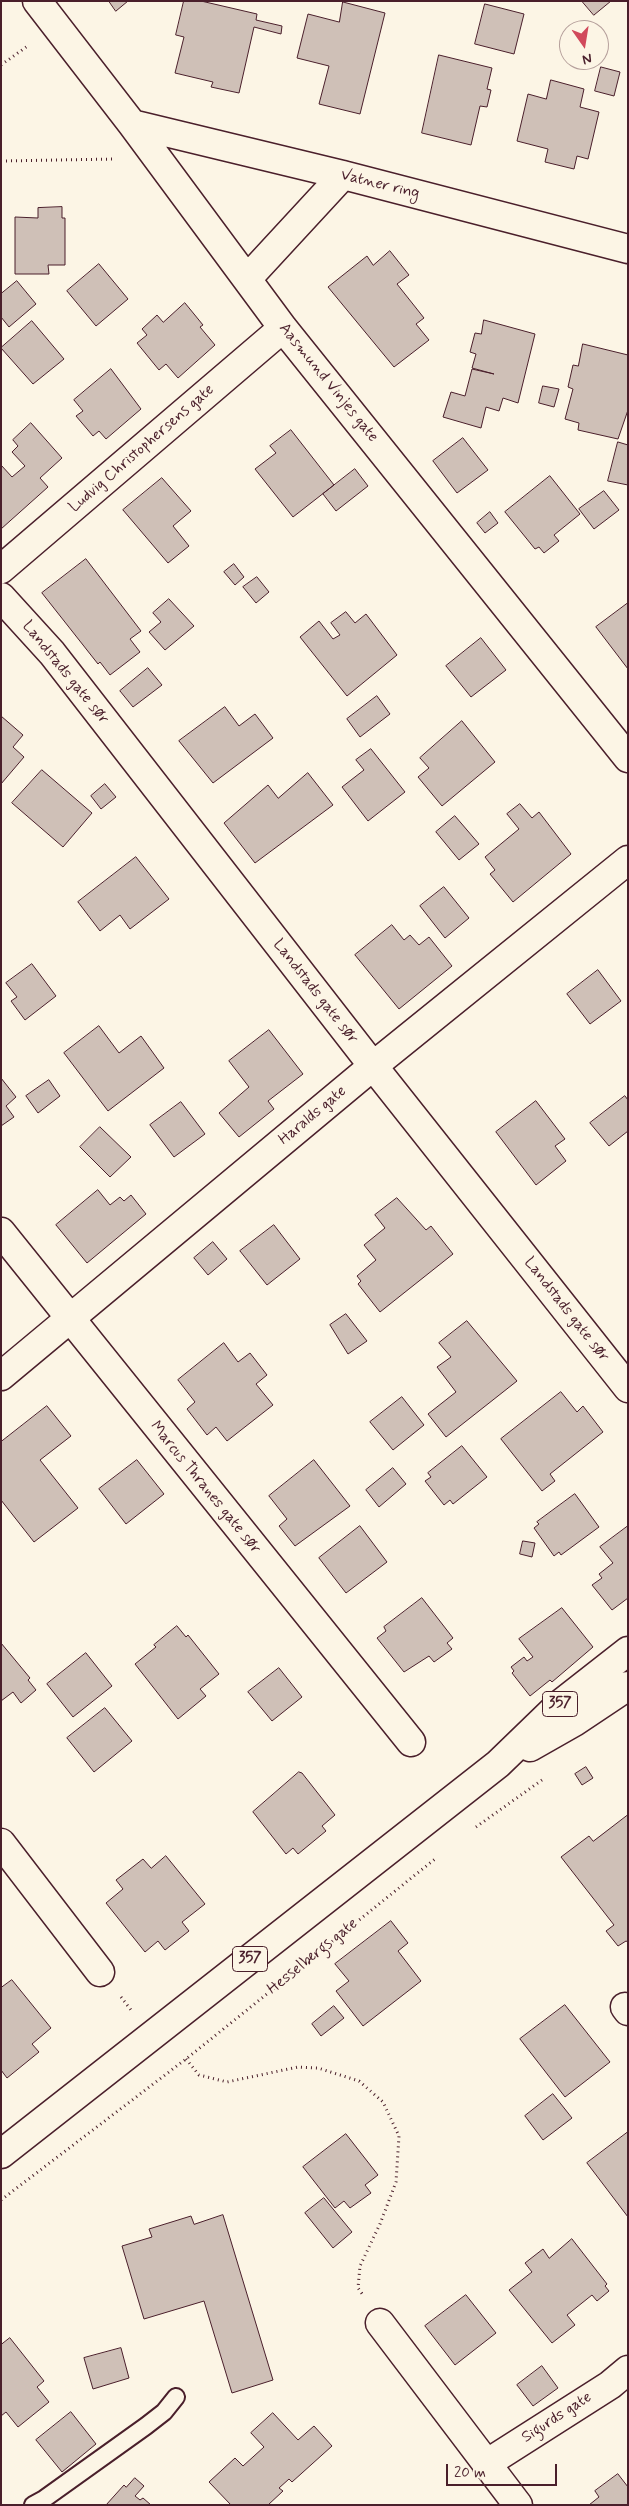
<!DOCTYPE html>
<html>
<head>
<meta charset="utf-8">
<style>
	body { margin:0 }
	#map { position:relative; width:629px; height:2506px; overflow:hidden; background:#fcf5e5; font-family:Mynerve,sans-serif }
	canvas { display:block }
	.frame { position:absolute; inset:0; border:2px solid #4a1f2b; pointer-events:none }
	.north { position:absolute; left:559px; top:20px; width:50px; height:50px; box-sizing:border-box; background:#fcf5e5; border:1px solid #b59f9b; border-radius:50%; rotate:167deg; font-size:14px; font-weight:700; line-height:20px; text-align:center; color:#4a1f2b }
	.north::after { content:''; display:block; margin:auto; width:18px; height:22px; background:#d1495b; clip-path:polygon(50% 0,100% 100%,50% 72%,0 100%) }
	.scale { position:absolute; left:446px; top:2464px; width:111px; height:22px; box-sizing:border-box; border:2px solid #4a1f2b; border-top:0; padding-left:6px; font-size:15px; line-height:18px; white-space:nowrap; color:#4a1f2b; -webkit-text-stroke:4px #fcf5e5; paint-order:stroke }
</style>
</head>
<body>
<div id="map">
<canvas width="629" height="2506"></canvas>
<div class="frame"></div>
<div class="north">N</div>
<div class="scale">20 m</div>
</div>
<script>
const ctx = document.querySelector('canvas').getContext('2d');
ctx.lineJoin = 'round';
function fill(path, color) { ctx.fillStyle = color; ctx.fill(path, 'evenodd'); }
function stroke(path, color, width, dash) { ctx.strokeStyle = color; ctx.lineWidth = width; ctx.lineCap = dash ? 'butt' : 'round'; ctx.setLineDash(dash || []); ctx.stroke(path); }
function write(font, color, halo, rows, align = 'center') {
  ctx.font = font + ' Mynerve,sans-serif'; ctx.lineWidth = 4.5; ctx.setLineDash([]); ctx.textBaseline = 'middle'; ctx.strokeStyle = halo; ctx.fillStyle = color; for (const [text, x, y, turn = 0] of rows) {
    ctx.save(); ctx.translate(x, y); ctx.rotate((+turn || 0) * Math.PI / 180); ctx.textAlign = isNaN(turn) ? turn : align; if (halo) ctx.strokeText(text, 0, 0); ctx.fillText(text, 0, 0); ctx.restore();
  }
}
const building = new Path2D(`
	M109,1H128L116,11Z
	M184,1H201L257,14L256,20L282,26L281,34L254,27L239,93L211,87L213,82L175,73L184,37L176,35Z
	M582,1H611L594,15Z
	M343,2L385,13L360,114L319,104L329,66L297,58L308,14L339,22Z
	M485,4L524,14L514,54L475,44Z
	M439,55L492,68L487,89L491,90L487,107L480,106L471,145L422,133Z
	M601,67L620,72L614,96L595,91Z
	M551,80L584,89L580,107L599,112L588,159L577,156L574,169L545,162L548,149L517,141L528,94L546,99Z
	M62,207V218H65V265H48L49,274H15V217L38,218V208Z
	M390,251L409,275L397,284L424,318L416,324L429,340L394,367L328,287L367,256L373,265Z
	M99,264L128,299L96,326L67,291Z
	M17,281L36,304L9,327L1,317V294Z
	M185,303L203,325L200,327L215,345L178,378L166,364L159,370L137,343L147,335L142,329L157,315L163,322Z
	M484,320L535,334L518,403L503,398L499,411L486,407L481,428L443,417L451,392L465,396L472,369L494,374L472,368L476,354L470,352L475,333L481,334Z
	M32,321L64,359L33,384L1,348Z
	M583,344L628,355V410L618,439L578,430L579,423L565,419L573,389L568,387L573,365L578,366Z
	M111,369L141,409L106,439L99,431L93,436L76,416L83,411L74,400Z
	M543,386L559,389L554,407L539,403Z
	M31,423L62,458L40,478L48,487L1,529V465L12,477L25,466L12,452L18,446L13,440Z
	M291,430L334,485L293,517L255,469L276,453L270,446Z
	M463,438L488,470L457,493L433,461Z
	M618,442L628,445V485L608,481Z
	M355,469L368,486L336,511L323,494Z
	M550,476L580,514L554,535L559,541L544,553L539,547L535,549L505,512Z
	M162,478L191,511L173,526L189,546L168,563L123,510Z
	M604,491L619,510L594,529L579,509Z
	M490,512L498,523L485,533L477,523Z
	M86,559L141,631L130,639L140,652L110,675L100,662L98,664L42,593Z
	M234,564L244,577L235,585L224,572Z
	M257,577L269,592L256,603L243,587Z
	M169,599L194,626L165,650L149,632L161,622L153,613Z
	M628,603V669L596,627Z
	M346,612L355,623L366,614L397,655L347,696L300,637L319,621L333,639L340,635L331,623Z
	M481,638L506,670L471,697L446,666Z
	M148,668L162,685L133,707L120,691Z
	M377,696L390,714L360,737L347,719Z
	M225,707L239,726L255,714L273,738L213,783L179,741Z
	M1,716L23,735L13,747L24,757L1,784Z
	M462,721L495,762L442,806L418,777L429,768L420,758Z
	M371,749L405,792L368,821L342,787L364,770L356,760Z
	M42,770L92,813L63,847L12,803Z
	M308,773L333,805L255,863L224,823L268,785L278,798Z
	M105,784L116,797L101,809L91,796Z
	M520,804L532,818L539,812L571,854L513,902L490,874L495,870L485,857L519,829L507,814Z
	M455,816L479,844L459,860L436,832Z
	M136,857L169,899L130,929L120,915L100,931L78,902Z
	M444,887L469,918L445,938L420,906Z
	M392,925L404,940L410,935L419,945L429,937L452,966L399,1009L355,955Z
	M32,964L56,996L25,1020L11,1001L17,997L6,983Z
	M598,970L621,1001L590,1024L567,994Z
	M99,1026L119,1053L141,1036L164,1068L108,1111L64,1053Z
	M269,1030L303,1074L268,1101L274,1109L239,1137L219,1113L249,1087L229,1061Z
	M1,1078L16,1097L6,1106L14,1117L1,1126Z
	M49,1080L60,1096L38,1113L26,1096Z
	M625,1096L628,1100V1131L609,1146L590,1123Z
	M536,1101L565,1139L555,1146L566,1161L536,1185L496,1132Z
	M181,1102L205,1134L174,1157L150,1125Z
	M100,1127L131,1157L110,1177L80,1147Z
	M98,1190L110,1205L120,1197L124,1201L131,1195L146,1214L87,1263L56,1225Z
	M397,1198L426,1230L431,1226L453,1254L380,1312L358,1284L361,1281L357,1276L376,1260L364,1245L385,1228L375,1215Z
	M274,1225L300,1259L267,1285L240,1251Z
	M213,1242L227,1259L208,1275L194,1258Z
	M346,1314L367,1341L348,1354L330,1325Z
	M467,1321L517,1381L446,1437L428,1414L456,1392L437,1367L451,1357L439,1343Z
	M224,1343L238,1362L250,1353L267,1375L256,1384L273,1405L227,1441L216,1427L207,1435L187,1409L195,1402L178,1380Z
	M561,1392L577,1412L583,1406L603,1432L550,1474L555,1481L542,1491L501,1439Z
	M402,1397L424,1425L393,1450L370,1422Z
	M47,1406L71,1436L40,1460L78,1508L34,1542L1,1500V1442Z
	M462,1446L487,1477L453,1504L450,1500L444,1505L425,1481L431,1477L428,1473Z
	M137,1460L164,1494L126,1524L99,1489Z
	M314,1460L350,1506L295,1546L279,1526L287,1519L269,1496Z
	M393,1468L406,1484L379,1507L366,1490Z
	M575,1494L599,1527L561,1555L559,1552L554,1556L534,1528L539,1524L537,1522Z
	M360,1526L387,1562L346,1593L319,1558Z
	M628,1526V1598L612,1610L592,1585L602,1578L599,1574L613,1563L600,1547Z
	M523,1541L535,1543L532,1557L520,1554Z
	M422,1598L453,1638L447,1643L452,1649L434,1662L429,1656L404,1672L377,1638L386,1631L384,1627Z
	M562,1608L593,1647L552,1682L550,1680L530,1696L512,1673L514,1671L511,1667L524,1657L527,1661L533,1657L519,1639Z
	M177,1626L186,1637L188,1635L219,1674L200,1689L206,1696L178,1719L135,1664L156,1647L154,1645Z
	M1,1643L30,1678L28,1680L36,1690L21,1703L13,1692L1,1701Z
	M86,1653L112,1686L73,1717L47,1684Z
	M279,1668L302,1697L272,1721L248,1692Z
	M105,1708L132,1741L94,1772L67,1738Z
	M586,1767L593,1778L582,1785L575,1774Z
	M299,1772L302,1773L335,1815L322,1826L326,1831L298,1854L293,1848L286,1854L253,1812Z
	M628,1815V1942L626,1941L618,1946L606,1931L614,1925L561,1857L589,1836L593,1841Z
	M166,1856L205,1904L182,1922L189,1931L165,1950L158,1941L145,1952L106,1903L123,1889L116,1880L143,1859L151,1868Z
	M391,1921L408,1943L398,1951L421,1981L363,2026L336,1991L349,1981L335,1964Z
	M12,1980L51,2028L32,2044L39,2052L7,2078L1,2070V1988Z
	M565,2005L610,2062L565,2097L520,2039Z
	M334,2006L344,2018L321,2036L312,2024Z
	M553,2094L572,2118L543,2140L525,2116Z
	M628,2132V2217L587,2163Z
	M346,2134L378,2175L365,2185L371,2193L350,2208L344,2201L335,2208L303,2167Z
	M324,2198L352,2232L333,2248L305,2213Z
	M223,2215L273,2380L232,2393L204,2301L144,2319L122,2246L152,2237L149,2229L191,2216L194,2224Z
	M572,2239L607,2284L605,2286L609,2291L597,2301L592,2295L567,2315L575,2325L552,2343L509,2290L532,2272L525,2263L543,2249L549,2258Z
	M466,2295L496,2333L455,2365L425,2326Z
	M10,2338L44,2381L37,2387L49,2402L18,2427L6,2412L1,2416V2345Z
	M121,2348L129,2378L93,2389L84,2358Z
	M542,2366L558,2388L533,2406L517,2385Z
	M71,2412L96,2444L62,2472L36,2440Z
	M273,2413L298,2440L314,2426L332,2446L292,2482L289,2479L279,2488L283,2491L268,2505H231L209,2482L235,2458L243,2466L264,2447L251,2433Z
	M618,2474L628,2487V2505H589L599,2497L595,2491Z
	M135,2478L144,2486L135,2496L140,2500L143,2498L151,2505H106L124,2485L126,2487Z`);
fill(building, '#cfc0b7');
stroke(building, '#4a1f2b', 1);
const service = new Path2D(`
	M33,2505L44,2499L146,2426L164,2412L176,2397`);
const minor = new Path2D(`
	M37,1L132,124L283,328L628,758
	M132,124L343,175L628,249
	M247,279L343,175
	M1,569L283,328
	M1,597L52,653L373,1066L628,1388
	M1,1232L411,1742
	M1,1376L373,1066L628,860
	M1,1843L100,1972
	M625,2007L628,2011
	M380,2323L518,2505
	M486,2464L610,2385L628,2370`);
const primary = new Path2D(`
	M530,1747L574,1722L628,1686
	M1,2154L498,1764L559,1705L628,1651`);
stroke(service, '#4a1f2b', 20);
stroke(minor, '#4a1f2b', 31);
stroke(primary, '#4a1f2b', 31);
stroke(new Path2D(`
	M1,65L29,45
	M1,161L116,159
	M476,1827L542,1780
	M121,1997L131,2010
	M186,2059L199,2075L227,2082L298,2067L318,2068L359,2081L383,2102L399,2136L396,2182L380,2224L360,2266L358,2288L363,2295
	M1,2200L186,2059L435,1859`), '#4a1f2b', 3, [1, 4]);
stroke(service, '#fcf5e5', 16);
stroke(minor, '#fcf5e5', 28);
stroke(primary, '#fcf5e5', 28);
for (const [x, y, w] of [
	[560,1704,35],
	[250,1959,35]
]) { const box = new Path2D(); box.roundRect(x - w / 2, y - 12.5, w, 25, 4); ctx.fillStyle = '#fcf5e5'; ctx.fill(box); stroke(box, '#4a1f2b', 1); }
write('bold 15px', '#4a1f2b', null, [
	["357",560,1704],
	["357",250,1959]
]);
write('16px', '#4a1f2b', '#fcf5e5', [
	["Vatner ring",380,185,14],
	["Aasmund Vinjes gate",328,383,51],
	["Ludvig Christophersens gate",142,449,-41],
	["Landstads gate sør",65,673,51],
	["Landstads gate sør",315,992,52],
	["Haralds gate",313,1116,-40],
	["Landstads gate sør",566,1310,52],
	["Marcus Thranes gate sør",205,1488,51],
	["Hesselbergs gate",313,1957,-39],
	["Sigurds gate",557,2418,-33]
]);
</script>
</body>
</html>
